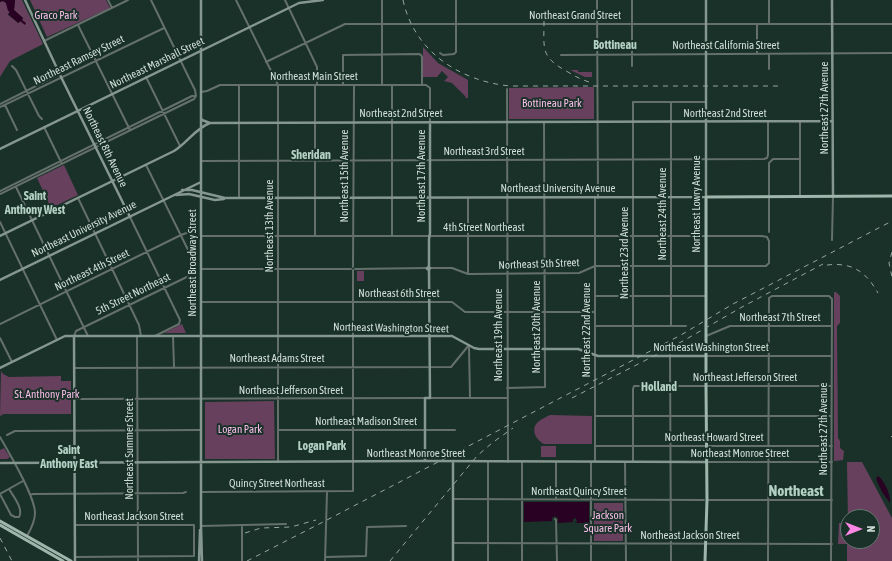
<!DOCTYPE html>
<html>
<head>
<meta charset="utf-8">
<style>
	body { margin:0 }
	#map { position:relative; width:892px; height:561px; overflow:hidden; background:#193128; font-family:"Asap Condensed",sans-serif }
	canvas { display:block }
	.north { position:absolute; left:840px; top:509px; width:40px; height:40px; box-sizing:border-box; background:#193128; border:1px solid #62766e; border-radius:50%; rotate:90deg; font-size:11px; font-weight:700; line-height:16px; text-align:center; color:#d0ded8 }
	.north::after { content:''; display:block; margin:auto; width:14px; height:18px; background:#fc86e3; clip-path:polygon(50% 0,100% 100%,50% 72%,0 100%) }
</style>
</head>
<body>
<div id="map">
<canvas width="892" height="561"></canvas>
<div class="north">N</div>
</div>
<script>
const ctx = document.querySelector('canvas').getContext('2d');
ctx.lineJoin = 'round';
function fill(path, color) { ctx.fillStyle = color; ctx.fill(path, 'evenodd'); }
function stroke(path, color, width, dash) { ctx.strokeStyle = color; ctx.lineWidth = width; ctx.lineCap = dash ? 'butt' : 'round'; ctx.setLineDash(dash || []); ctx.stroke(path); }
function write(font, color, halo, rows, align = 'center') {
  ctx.font = font + ' "Asap Condensed",sans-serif'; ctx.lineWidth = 4; ctx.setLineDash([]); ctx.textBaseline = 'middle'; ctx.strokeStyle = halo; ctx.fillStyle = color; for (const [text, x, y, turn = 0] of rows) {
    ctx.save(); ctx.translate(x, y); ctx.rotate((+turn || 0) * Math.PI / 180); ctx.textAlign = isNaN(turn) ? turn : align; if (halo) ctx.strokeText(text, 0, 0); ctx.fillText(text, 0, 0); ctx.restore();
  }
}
fill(new Path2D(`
	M15,0H22L43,44L10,61L0,77V2L3,1L6,3L10,12L8,15L19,23L23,18L14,10Z
	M30,0H106L110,8L47,37Z
	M423,47L438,63L468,80V98H465L466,97L452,83L444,81L448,77L442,71L437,77H423Z
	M571,70H578V72H592V77H585L572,71Z
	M594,87V119H509V88Z
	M343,141H350V157H343Z
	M64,165L78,195L51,208L37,178Z
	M357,271H364V281H357Z
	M834,292H836L840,296V323L837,326L838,438L840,441V448L844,451L843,460L835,461H834Z
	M182,324L186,333H164Z
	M1,371L3,374L9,377L61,376V381H71V414H4L0,416Z
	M274,401L275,459H205V402Z
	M550,415L592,416V444H544C536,440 530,429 538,422C541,419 546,417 550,415Z
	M541,446H556V457H541Z
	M4,448L10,457L7,459H0V450Z
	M847,462H862L892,518V561H847V544H838L839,523H848ZM848,517H872V541H848Z
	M594,503H623V541H594Z`), '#67405d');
fill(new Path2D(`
	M0,0H15L14,10L23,18L22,20L26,23L25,25L20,21L18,23L8,14L10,12L8,11L6,3L3,1L0,2Z
	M878,476C884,480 891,495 890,503L882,492L876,479Z
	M524,502H589V523H575L577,522L576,518L573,519V522L558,523V518L555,516L552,518V521L524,522Z`), '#290122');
stroke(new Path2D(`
	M108,0L112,8
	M151,0L190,80L195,90L196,96
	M236,0L278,85V462
	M285,0L317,67V85
	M382,0V84
	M597,0L598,198
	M769,0V24
	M78,25L130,130
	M44,41L128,0
	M440,53L443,55L454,54L456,52V0
	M757,54V24
	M769,54V69
	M561,55L892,53
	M266,62L345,24H892
	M12,66L16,70L39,116L42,119
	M632,66V0
	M146,77L180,146
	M343,84V55L419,54L421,55L422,57V85
	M239,85V198
	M392,85V235
	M507,89L508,462
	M201,92L207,91L220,85H426L430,88V122
	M671,102V326
	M0,104L60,74
	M5,105L17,130
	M0,107L164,28
	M800,121V196
	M44,127L61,162
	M201,161L764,159L767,158L768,155V122
	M16,187L88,336
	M0,191L192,96H196
	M0,194L194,99L196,96
	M78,198L139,325L141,336
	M468,198V274
	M595,198V461
	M130,217L180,320L179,324L155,336
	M0,222L57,340
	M769,232V163L773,159H800
	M315,235V85
	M201,236H762L767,237L769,241V263L766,266H595L579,273L468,274L452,268H430
	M832,240L833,196
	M353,267L354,85
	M201,269H351
	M355,269L427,268
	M595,296H705
	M201,302H452L465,312H595
	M0,324L181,235L192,231
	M595,326H686
	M74,336L76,331L195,273L196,266L146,165
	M137,336L138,561
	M173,336L174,367
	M706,336L730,326H832
	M0,338L12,362
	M469,347L470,398
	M670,355L671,561
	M633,356V102H705
	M706,356H832
	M74,368L451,367L469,345
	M507,388L545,387L544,122
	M430,398H507
	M74,399L425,398
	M595,416H705
	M707,416H831
	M278,430H455
	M7,435L15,431L201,430
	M0,437C9,453 35,496 35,513C35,521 31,529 27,536
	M595,446H832
	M488,462V561
	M522,462V561
	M556,462V500
	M625,462L626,561
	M633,462V389L634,386H832
	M707,462H832
	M201,492L353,491V270
	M0,494L11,515L15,517H19C24,509 13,496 9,489
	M0,494L23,481
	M30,495L33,494L183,493L186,492
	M453,499L704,500
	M707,500H832
	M555,519L556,520L557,561
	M242,525V561
	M201,526L286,524
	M453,543L832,544
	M75,557L194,556V525H75
	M325,557L366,556L367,527L406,526
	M325,561L327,492
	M591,561V462
	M768,561L769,298L772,296H829L832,299L831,561`), '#65706c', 2);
stroke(new Path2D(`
	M25,0L62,79L130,217
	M201,0V526L202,561
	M832,0L833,196
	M201,118L202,120L210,123
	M0,149L299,3L323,0
	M182,190H192L225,198L706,197V0
	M176,195L189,194L215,200L224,199
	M0,236L174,151C187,143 196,128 210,123L832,121
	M428,267L430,268L429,270L427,269Z
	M429,267V239L430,233V122
	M0,280L201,182
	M74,336L75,561
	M0,368L65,336H452L474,348L479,349H578L598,356H706
	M425,461V398H430L429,270
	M0,463L423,461L706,462
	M199,561L200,530
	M453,561V461`), '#859790', 2.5);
stroke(new Path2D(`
	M0,521L71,561
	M0,525L63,561
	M705,561L707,500L706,386V197L892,196`), '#9eb6ac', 3);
stroke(new Path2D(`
	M403,0C414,51 459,81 510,86H780
	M544,21C544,49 540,57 568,72C576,77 584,81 593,83
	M892,252L889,263L892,277
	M827,265C853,262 866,272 878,293
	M572,398L683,341L742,307L823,264
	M891,436L892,437
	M245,533L261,528L291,527L316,520
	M0,538L12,561
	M247,561L325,521L681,335L733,304L892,221
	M390,561L477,456L492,443L513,428`), '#96a7a0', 1, [5, 5]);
write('11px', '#f9bde9', '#193128', [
	["Graco Park",56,16],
	["Bottineau Park",552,104],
	["St. Anthony Park",47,395],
	["Logan Park",240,430],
	["Jackson",608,516],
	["Square Park",608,529]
]);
write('11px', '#d0ded8', '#193128', [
	["Northeast Grand Street",575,16],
	["Northeast California Street",726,46],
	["Northeast Ramsey Street",79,60,-26],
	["Northeast Marshall Street",157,63,-26],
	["Northeast Main Street",314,77],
	["Northeast 27th Avenue",825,108,-90],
	["Northeast 2nd Street",401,114],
	["Northeast 2nd Street",725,114],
	["Northeast 8th Avenue",105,147,64],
	["Northeast 3rd Street",484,152],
	["Northeast 15th Avenue",345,176,-90],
	["Northeast 17th Avenue",422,176,-90],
	["Northeast University Avenue",558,189],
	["Northeast Lowry Avenue",697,204,-90],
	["Northeast 24th Avenue",663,214,-90],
	["Northeast 13th Avenue",270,226,-90],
	["4th Street Northeast",484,228],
	["Northeast University Avenue",84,229,-26],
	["Northeast 23rd Avenue",625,253,-90],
	["Northeast Broadway Street",193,263,-90],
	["Northeast 5th Street",539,264,-2],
	["Northeast 4th Street",92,270,-26],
	["5th Street Northeast",133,294,-26],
	["Northeast 6th Street",399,294],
	["Northeast 7th Street",780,318],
	["Northeast 20th Avenue",537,327,-90],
	["Northeast Washington Street",391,328,1],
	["Northeast 22nd Avenue",587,330,-90],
	["Northeast 19th Avenue",499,335,-90],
	["Northeast Washington Street",711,348],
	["Northeast Adams Street",277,359],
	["Northeast Jefferson Street",745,378],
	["Northeast Jefferson Street",291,391],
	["Northeast Madison Street",366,422],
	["Northeast 27th Avenue",824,429,-90],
	["Northeast Howard Street",714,438],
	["Northeast Summer Street",130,449,-90],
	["Northeast Monroe Street",416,454],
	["Northeast Monroe Street",740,454],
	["Quincy Street Northeast",277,484],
	["Northeast Quincy Street",579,492],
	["Northeast Jackson Street",134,517],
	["Northeast Jackson Street",690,536]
]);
write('bold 12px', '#b3d0c4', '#193128', [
	["Bottineau",615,45],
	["Sheridan",311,155],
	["Saint",35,196],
	["Anthony West",35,210],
	["Holland",659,387],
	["Logan Park",322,446],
	["Saint",69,450],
	["Anthony East",69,464]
]);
write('bold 15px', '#b3d0c4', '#193128', [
	["Northeast",796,491]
]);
</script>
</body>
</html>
